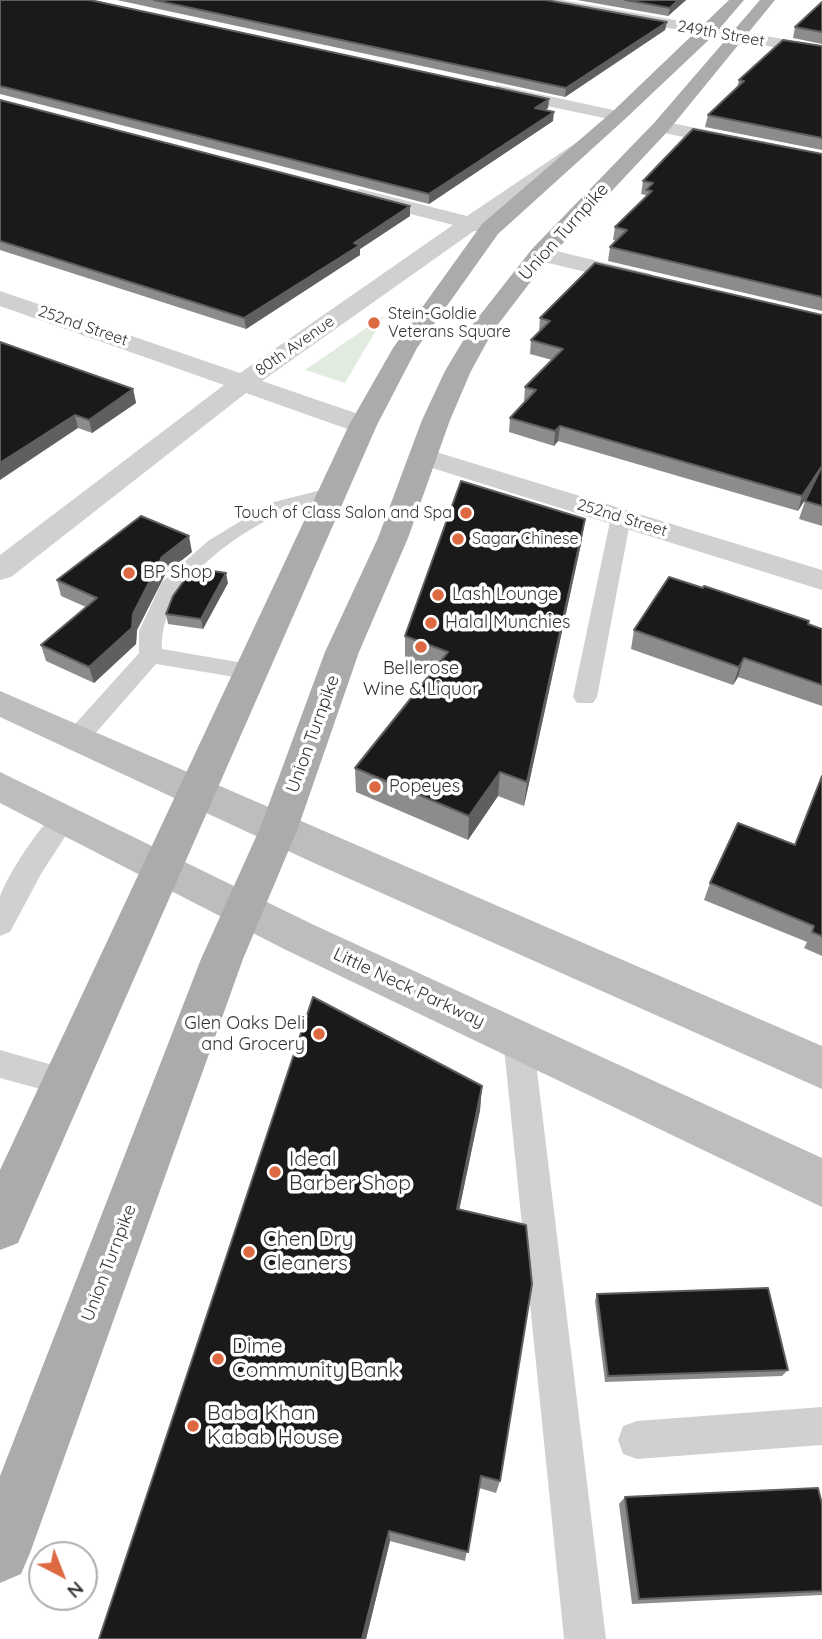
<!DOCTYPE html>
<html>
<head>
<meta charset="utf-8">
<style>
	body { margin:0 }
	#map { position:relative; width:822px; height:1639px; overflow:hidden; background:#fff; font-family:Quicksand,sans-serif }
	canvas { display:block }
	.north { position:absolute; left:28px; top:1541px; width:70px; height:70px; box-sizing:border-box; background:#fff; border:2px solid #adadad; border-radius:50%; rotate:138deg; font-size:19px; font-weight:700; line-height:28px; text-align:center; color:#333 }
	.north::after { content:''; display:block; margin:auto; width:24px; height:32px; background:#dd6942; clip-path:polygon(50% 0,100% 100%,50% 72%,0 100%) }
</style>
</head>
<body>
<div id="map">
<canvas width="822" height="1639"></canvas>
<div class="north">N</div>
</div>
<script>
const ctx = document.querySelector('canvas').getContext('2d');
ctx.lineJoin = 'round';
function fill(path, color) { ctx.fillStyle = color; ctx.fill(path, 'evenodd'); }
function stroke(path, color, width, dash) { ctx.strokeStyle = color; ctx.lineWidth = width; ctx.lineCap = dash ? 'butt' : 'round'; ctx.setLineDash(dash || []); ctx.stroke(path); }
function write(font, color, halo, rows, align = 'center') {
  ctx.font = font + ' Quicksand,sans-serif'; ctx.lineWidth = 7; ctx.setLineDash([]); ctx.textBaseline = 'middle'; ctx.strokeStyle = halo; ctx.fillStyle = color; for (const [text, x, y, turn = 0] of rows) {
    ctx.save(); ctx.translate(x, y); ctx.rotate((+turn || 0) * Math.PI / 180); ctx.textAlign = isNaN(turn) ? turn : align; if (halo) ctx.strokeText(text, 0, 0); ctx.fillText(text, 0, 0); ctx.restore();
  }
}
fill(new Path2D(`
	M385,315L345,383L305,370Z`), '#e2ebdf');
fill(new Path2D(`
	M333,487L340,489L343,493L340,497C322,502 300,504 283,512C232,536 159,587 162,649L261,666L265,672L261,678L253,680L156,664L86,744L77,747L68,744L65,738L68,732L139,653V631L162,582L208,541L270,503Z
	M621,511L631,517L597,697L593,703H577L573,697L611,517Z
	M64,808L73,811L77,818L41,874L10,932L0,936C0,924 0,908 0,897C6,877 46,814 64,808Z
	M518,1024L529,1028L533,1038L606,1639H564L503,1038L507,1028Z
	M0,1050L77,1072L82,1082L77,1092L66,1096L0,1078Z
	M822,1407V1445L637,1459L623,1454L618,1440L623,1426L637,1421Z`), '#d0d0d0');
fill(new Path2D(`
	M530,0H562L822,46V56L537,4Z
	M497,85L618,111L627,116L618,121L491,94L488,90Z
	M661,121L822,153V165L654,131L652,127Z
	M580,140L587,142L590,146L587,150L487,221L496,227L493,232L474,231L262,381L373,419L377,425L373,431H353L246,393L11,577L0,580V555L224,385L0,306V291L240,373L453,225L353,199L350,195L353,191L360,189L467,216Z
	M540,247L651,274L654,279L651,284L643,286L532,259L529,254L532,249Z
	M423,448L822,570V590L413,462L409,456L413,450Z`), '#d0d0d0');
fill(new Path2D(`
	M0,691L822,1046V1089L314,863L0,717Z
	M0,772L314,925L822,1158V1207L284,949L0,803Z`), '#bdbdbd');
fill(new Path2D(`
	M729,0H744L714,35L624,120L498,234L417,348L377,425L18,1243L0,1250V1170L349,425L393,348L482,224L612,112Z
	M760,0H775L668,131L548,259L493,331L471,371L450,420L408,538L359,652L298,828L243,959L30,1553L21,1574L0,1583V1476L201,959L260,828L325,652L378,538L422,420L445,371L473,324L532,249L654,123Z`), '#ababab');
fill(new Path2D(`
	M0,0L549,99L548,108L545,110L553,121L429,204L0,94Z
	M117,0H546L667,22L665,30L565,97Z
	M577,0H686L668,16Z
	M822,2V44L793,38L795,27Z
	M822,46V150L705,127L708,115L737,88L739,80Z
	M0,100L410,216L360,249V255L246,329L0,250Z
	M822,154V311L608,261L610,247L617,241L613,240L615,227L645,197L646,195L641,194L643,181Z
	M822,315V526L799,519L806,498L798,511L558,441L554,446L509,432L510,418L525,402H524L525,387L552,360L530,354L531,340L539,332L540,318Z
	M0,342L133,389L136,403L92,433L78,428Z
	M585,519L581,544L524,806L498,796L468,840L356,792L355,768L433,671L405,660V636Z
	M192,552L166,573L137,630L136,644L94,683L46,661L41,645L86,607L61,596L57,580Z
	M228,583L203,629L168,624L166,614Z
	M808,624L822,629V706L738,677L733,685L631,649L634,630Z
	M822,776V956L804,948L807,942L704,900L710,883L795,845Z
	M482,1086L480,1110L459,1210L500,1481L496,1493L479,1488L465,1561L390,1541L366,1639H99Z
	M597,1294L788,1370L782,1376L605,1382L595,1301Z
	M625,1497L822,1504V1595L632,1604L619,1504Z`), '#8c8c8c');
fill(new Path2D(`
	M678,0H686L668,16L670,8Z
	M667,22L665,30L565,97L566,88Z
	M549,99L548,108L535,117V108Z
	M554,112L553,121L429,204V194Z
	M410,206V216L360,249V255L246,329L244,318L354,243Z
	M133,389L136,403L92,433L89,420Z
	M75,415L78,428L0,480V463Z
	M560,426L558,441L554,446L555,431Z
	M822,466V473L798,511L802,496Z
	M585,519L581,544L524,806L527,782Z
	M189,536L192,552L166,573L137,630L136,644L94,683L89,667L133,614L162,557Z
	M226,573L228,583L203,629L201,619Z
	M744,658L738,677L733,685L739,667Z
	M500,772L498,796L468,840L469,816Z
	M482,1086L480,1110L455,1230L457,1209Z
	M389,1531L390,1541L366,1639H362Z`), '#5f5f5f');
const building = new Path2D(`
	M0,0H90L549,99L535,108L554,112L429,194L0,86Z
	M154,0H546L667,22L566,88Z
	M625,0H678L670,8Z
	M822,2V32L795,27Z
	M783,40L822,46V138L708,115L744,81L739,80Z
	M0,100L410,206L354,243L360,245L244,318L0,241Z
	M693,129L822,154V297L610,247L627,230L615,227L652,191L646,190L653,183L643,181Z
	M595,263L822,315V466L802,496L560,426L555,431L510,418L536,390L525,387L563,349L531,340L550,321L540,318Z
	M0,342L133,389L89,420L75,415L0,463Z
	M822,466V506L805,501Z
	M461,481L585,519L527,782L500,772L469,816L355,768L448,652L405,636Z
	M141,516L189,536L162,557L133,614L132,628L89,667L41,645L97,598L57,580Z
	M193,568L226,573L201,619L166,614L173,596Z
	M669,577L703,588L704,586L809,621L808,624L822,629V685L744,658L739,667L634,630Z
	M822,776V936L812,932L814,926L710,883L738,823L795,845Z
	M313,997L482,1086L457,1209L526,1225L532,1284L500,1481L481,1476L468,1552L389,1531L362,1639H99Z
	M768,1288L788,1370L608,1376L597,1294Z
	M818,1488L822,1504V1591L639,1599L625,1497Z`);
fill(building, '#1a1a1a');
stroke(building, '#5f5f5f', 2);
for (const [x, y, r, color] of [
	[374,323,7,"#dd6942"],
	[466,513,7,"#dd6942"],
	[458,539,7,"#dd6942"],
	[129,573,7,"#dd6942"],
	[438,595,7,"#dd6942"],
	[431,623,7,"#dd6942"],
	[421,647,7,"#dd6942"],
	[375,787,7,"#dd6942"],
	[319,1034,7,"#dd6942"],
	[275,1172,7,"#dd6942"],
	[249,1252,7,"#dd6942"],
	[218,1359,7,"#dd6942"],
	[193,1426,7,"#dd6942"]
]) { const dot = new Path2D(); dot.arc(x, y, r, 0, 2 * Math.PI); ctx.fillStyle = color; ctx.fill(dot); stroke(dot, '#fff', 2.5); }
write('16px', '#333', '#fff', [
	["249th Street",721,34,10],
	["252nd Street",83,326,19],
	["80th Avenue",295,346,-35],
	["252nd Street",622,518,17]
]);
write('16px', '#333', '#fff', [
	["Stein-Goldie",388,314],
	["Veterans Square",388,332],
	["Touch of Class Salon and Spa",452,513,"right"],
	["Sagar Chinese",472,539]
], 'left');
write('18px', '#333', '#fff', [
	["Union Turnpike",564,232,-48],
	["Union Turnpike",313,734,-70],
	["Little Neck Parkway",409,988,25],
	["Union Turnpike",109,1263,-69]
]);
write('18px', '#333', '#fff', [
	["BP Shop",143,573],
	["Lash Lounge",452,595],
	["Halal Munchies",445,623],
	["Bellerose",421,669,"center"],
	["Wine & Liquor",421,690,"center"],
	["Popeyes",389,787],
	["Glen Oaks Deli",305,1024,"right"],
	["and Grocery",305,1045,"right"]
], 'left');
write('21px', '#333', '#fff', [
	["Ideal",289,1160],
	["Barber Shop",289,1184],
	["Chen Dry",263,1240],
	["Cleaners",263,1264],
	["Dime",232,1347],
	["Community Bank",232,1371],
	["Baba Khan",207,1414],
	["Kabab House",207,1438]
], 'left');
</script>
</body>
</html>
